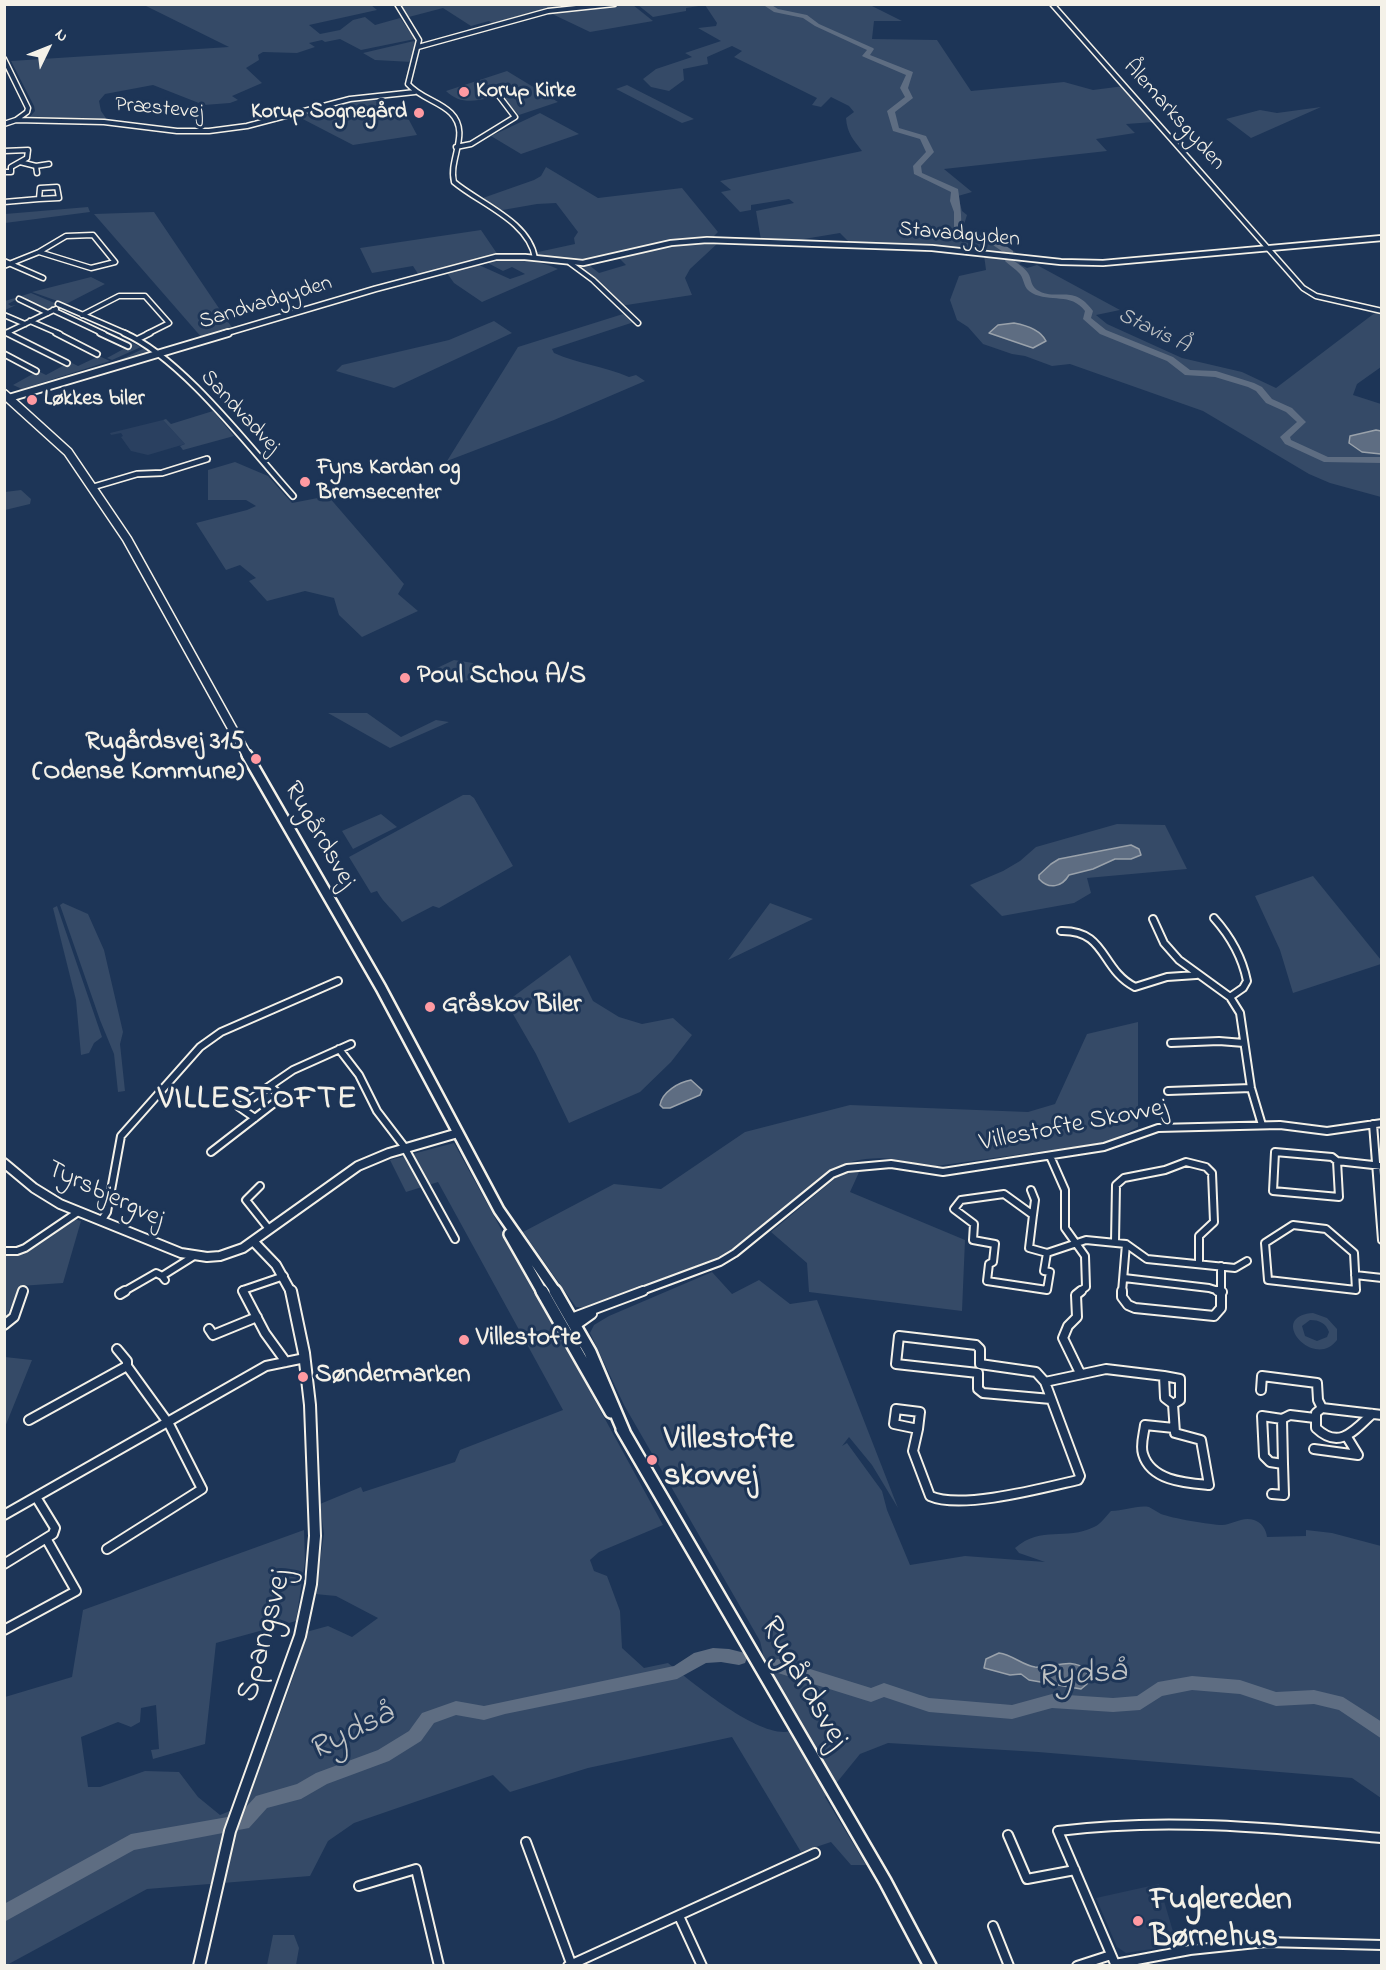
<!DOCTYPE html>
<html>
<head>
<meta charset="utf-8">
<style>
	body { margin:0 }
	#map { position:relative; width:1386px; height:1970px; overflow:hidden; background:#1d3557; font-family:"Indie Flower",sans-serif }
	canvas { display:block }
	.frame { position:absolute; inset:0; border:6px solid #f4f1e8; pointer-events:none }
	.north { position:absolute; left:18px; top:18px; width:60px; height:60px; -webkit-text-stroke:4px #1d3557; paint-order:stroke; rotate:47deg; font-size:16px; font-weight:700; line-height:24px; text-align:center; color:#f4f1e8 }
	.north::after { content:''; display:block; margin:auto; width:21px; height:27px; background:#f4f1e8; clip-path:polygon(50% 0,100% 100%,50% 72%,0 100%) }
</style>
</head>
<body>
<div id="map">
<canvas width="1386" height="1970"></canvas>
<div class="frame"></div>
<div class="north">N</div>
</div>
<script>
const ctx = document.querySelector('canvas').getContext('2d');
ctx.lineJoin = 'round';
function fill(path, color) { ctx.fillStyle = color; ctx.fill(path, 'evenodd'); }
function stroke(path, color, width, dash) { ctx.strokeStyle = color; ctx.lineWidth = width; ctx.lineCap = dash ? 'butt' : 'round'; ctx.setLineDash(dash || []); ctx.stroke(path); }
function write(font, color, halo, rows, align = 'center') {
  ctx.font = font + ' "Indie Flower",sans-serif'; ctx.lineWidth = 6; ctx.setLineDash([]); ctx.textBaseline = 'middle'; ctx.strokeStyle = halo; ctx.fillStyle = color; for (const [text, x, y, turn = 0] of rows) {
    ctx.save(); ctx.translate(x, y); ctx.rotate((+turn || 0) * Math.PI / 180); ctx.textAlign = isNaN(turn) ? turn : align; if (halo) ctx.strokeText(text, 0, 0); ctx.fillText(text, 0, 0); ctx.restore();
  }
}
fill(new Path2D(`
	M163,420L185,444L148,455L131,451L121,437L123,436L121,433L111,435L110,433Z
	M1159,1884L1177,1945L1126,1953L1117,1947L1096,1898Z`), '#2a4060');
fill(new Path2D(`
	M336,4L371,5L377,10L309,25L320,34L340,30L353,20L365,17L375,25L400,18L415,39L361,50L340,39L325,42L322,40L309,43L315,47L297,53L263,52L258,55L259,60L246,68L262,83L232,96L238,100L230,103L204,105L153,85L105,94L99,101L101,111L108,121L28,119L35,111L34,106L11,61L229,47L146,6L154,5Z
	M398,5H563L496,26L489,21L471,26L443,8L405,18Z
	M618,5H633L653,21L590,32L548,12Z
	M638,5H870L902,21H874L872,39L937,40L971,91L1064,82L1093,90L1124,86L1154,122L1126,124L1135,133L1096,139L1107,151L944,169L972,192L958,196L962,211L967,215L962,231L999,241L1018,254L901,243L849,242L840,233L786,242L761,240L756,211L794,203L789,199L751,205V210L740,212L721,192L731,190L720,181L862,151C854,140 847,134 846,118L854,112L849,106L831,97L821,107L812,105L817,98L734,57L742,51L732,46L707,57L708,64L683,69L684,80L669,91L651,87L643,79L656,69L692,57L685,53L721,41L698,28L716,26L717,23L705,5L686,8V11L653,17Z
	M414,41L417,42L412,62L375,60L363,53Z
	M507,71L558,102L519,115L503,99L510,96L505,93C485,99 463,108 446,91Z
	M627,85L694,119L682,123L616,89Z
	M371,98L409,120L417,135L353,145L295,115L317,107Z
	M1321,107L1251,138L1226,119L1260,110L1277,113Z
	M540,113L579,134L521,154L491,136Z
	M546,167L598,198L682,188L718,232L713,237L673,240L607,257L577,262L539,257L538,252L575,244L574,238L578,232L556,203L537,204L497,211L480,199L534,180L541,176Z
	M88,207L90,212L5,223V214Z
	M154,212L233,329L203,339L94,214Z
	M481,230L498,255L420,277L413,266L372,273L360,248Z
	M693,242L718,243L690,269L685,278L692,295L620,306L602,284L575,267L589,265L599,273L626,265L620,259L656,248Z
	M984,255L1024,260L1019,264L1027,268L1037,265L1120,310L1096,315L1107,324L1182,358L1242,372L1276,388L1376,312L1381,313V367L1357,384L1353,395L1381,404V497L1330,483L1309,474L1203,411L1070,364L1052,366L1025,356L1012,354L983,344L968,327L957,320L950,300L959,276L986,270Z
	M496,259C517,259 539,260 558,269L482,302L454,283L447,273L479,265L510,279L525,274L512,267L503,271L486,262Z
	M91,277L105,284L66,304L32,292Z
	M31,293L57,304L47,311L19,298L8,304L11,306L16,305L5,310V301Z
	M64,308L135,340L150,351L151,354L100,369L145,348L135,341L63,309L60,310L141,347L112,360L107,358L129,346L117,338L56,311Z
	M623,314L634,322L552,349L554,353C578,364 604,366 629,377L636,375L645,381L554,420L447,461L518,347Z
	M494,321L512,333L394,388L336,371L342,365L449,340Z
	M99,356L110,361L22,389L13,385L38,371L46,375L70,362L78,366Z
	M213,411L234,436L183,450L180,446L185,444L163,420L166,419L171,424Z
	M235,462L268,476L292,503L328,496L404,584L398,594L418,611L362,637L339,615L334,598L305,591L267,601L249,581L256,578L240,565L226,570L196,523L247,510L256,506L246,500H208V470Z
	M21,490L31,499L30,504L5,510V492Z
	M454,660L473,663L479,670L469,680L449,684L435,674L437,668Z
	M328,713H367L401,737L436,720L449,722L390,748Z
	M463,795H470L474,798L513,866L439,908L433,906L402,922C394,910 384,904 377,891L371,893L349,857Z
	M381,814L397,827L353,849L342,831Z
	M1117,824L1165,825L1187,869L1087,878L1091,893L1074,903L1002,916L970,885L1003,871L1020,861L1036,847Z
	M1313,876L1381,960V964L1293,993L1280,950L1255,896Z
	M63,903L88,914L104,950L123,1032L120,1044L125,1091L118,1092L114,1054L100,1020L60,905Z
	M770,903L813,919L728,960Z
	M57,906L102,1037L94,1043L89,1053L81,1055L76,1000L53,908Z
	M570,955L593,1001L619,1017L642,1024L673,1018L692,1035L671,1062L640,1092L569,1123L536,1054L506,1002Z
	M1138,1022V1127L1109,1142L936,1166C923,1166 911,1162 898,1160C874,1156 850,1159 829,1172L733,1251L594,1308L576,1307L523,1232L614,1184L661,1189L745,1132L850,1105L1028,1112L1055,1104L1087,1034Z
	M454,1143L663,1525L599,1552L590,1560L594,1571L607,1576L620,1611L622,1648L644,1668L668,1663C693,1683 753,1733 785,1732C790,1732 797,1728 802,1726L764,1658L760,1641L624,1405L590,1333L594,1325L609,1316L712,1272L732,1294L759,1280L790,1304L817,1300L898,1508L872,1465L849,1437L842,1446L847,1443L882,1491L887,1510L910,1565L965,1556L1045,1562L1019,1553L1015,1548C1042,1525 1065,1541 1094,1527C1101,1524 1106,1516 1111,1511C1124,1511 1137,1505 1149,1507C1153,1509 1157,1512 1161,1514C1171,1518 1211,1525 1222,1525C1232,1525 1242,1516 1254,1520C1262,1523 1266,1529 1267,1537L1306,1536V1530L1332,1533L1381,1546V1798L1352,1778L1038,1752L888,1743L860,1754L825,1797L866,1865H851L831,1842L801,1852L732,1737L588,1768L510,1792L493,1775L354,1823L328,1841L310,1876L147,1889L5,1966V1697L72,1677L83,1610L304,1530L305,1561L296,1621L216,1643L205,1744L153,1759L151,1750L159,1749L156,1705L141,1708L140,1722L131,1727L118,1722L81,1737L88,1787H100L145,1771L179,1772L198,1797L220,1815L247,1804L294,1675L306,1632L328,1626L352,1637L378,1618L336,1596L315,1594L324,1534L320,1504L361,1487L363,1492L455,1462L460,1450L563,1410L438,1182L406,1192L390,1160Z
	M860,1170L850,1192L965,1240L962,1311L809,1292L807,1263L771,1232L838,1176L849,1171Z
	M74,1219L81,1221L63,1283L20,1286L5,1320V1255L21,1254Z
	M1313,1313L1327,1318L1337,1329V1340C1314,1371 1266,1316 1313,1313ZM1310,1320C1319,1320 1326,1323 1329,1332L1327,1337L1317,1341L1305,1336L1302,1326Z
	M5,1357L32,1360L5,1427Z
	M273,1935H294L299,1948L296,1965H267Z`), '#354a67');
const water = new Path2D(`
	M1014,323C1025,325 1040,329 1046,341L1033,348L989,333L998,325Z
	M1376,430L1381,431V454L1362,452L1349,443L1350,436Z
	M1131,845L1139,849L1141,855L1131,859H1115L1093,869L1069,875C1062,887 1049,890 1039,879V875L1051,864L1059,859Z
	M691,1080L702,1090L700,1095L670,1108H663L660,1105C662,1092 679,1082 691,1080Z
	M999,1653C1013,1655 1022,1665 1035,1667C1054,1669 1069,1656 1087,1670V1684L1081,1689L1029,1680L1021,1674L1010,1675L984,1668L986,1659Z`);
fill(water, '#5e6d82');
stroke(water, '#9aa2ab', 1.5);
fill(new Path2D(`
	M762,4H770L778,9L807,15L819,24L873,48L874,49L870,55L913,72L908,88L913,98L895,112L899,128L926,136L934,152L921,166L922,173L958,189C960,202 962,216 961,230L999,241L1013,251V260C1018,264 1025,268 1028,273C1032,279 1030,285 1037,290C1057,302 1073,283 1093,311L1091,318L1106,330L1173,357L1190,370L1216,371L1254,383L1262,387L1272,399L1292,408L1306,422L1290,437L1291,440L1328,457H1382V463L1324,462L1285,444L1280,437L1297,422L1286,412L1266,403L1256,391L1248,387L1215,377L1185,375L1167,361L1100,334L1083,319L1085,311C1071,292 1050,303 1032,293C1023,288 1025,281 1020,274C1016,269 1009,265 1005,261L1006,254L993,245L954,233V212L950,201L951,192L914,174L913,166L926,152L920,139L893,131L887,111L905,97L900,88L906,75L864,57L862,56L867,50L815,26L803,18L774,12Z
	M713,1648L729,1649L745,1653L747,1658L745,1663L739,1665L721,1662L706,1663L677,1679L505,1714L484,1720L456,1715L434,1723L421,1741L389,1761L327,1784L301,1799L267,1808L249,1828L134,1850L4,1922V1904L131,1834L239,1815L256,1796L297,1784L316,1773L378,1750L409,1731L422,1713L456,1701L484,1706L674,1666L694,1653Z
	M778,1659L871,1688L884,1683L929,1698L1012,1705L1052,1694L1113,1698L1137,1696L1158,1682L1192,1676L1240,1680L1276,1692L1314,1690L1343,1697L1382,1722V1739L1339,1710L1314,1704L1276,1706L1240,1694L1192,1690L1162,1696L1140,1710L1113,1712L1052,1708L1012,1719L929,1712L884,1697L871,1702L778,1673L772,1671L770,1666L772,1661Z`), '#5e6d82');
const minorFar3 = new Path2D(`
	M397,4L419,40L408,84C420,98 439,101 451,113C471,133 448,159 454,182C480,204 529,221 535,258
	M1052,4L1303,288L1316,296L1382,311
	M418,47L548,11L614,4
	M4,59L28,108L27,112L16,120
	M4,124L16,120L104,122L177,131H209L247,126L350,99L415,92
	M456,147L471,144L515,117L499,96
	M4,151L28,150L27,158L11,167V172H4
	M20,162L36,166L37,173
	M36,166L49,164
	M57,187L59,198L39,199L40,188Z
	M4,202L39,199
	M93,235L115,262L91,268L39,252L66,236Z
	M4,261L43,278
	M570,263L593,280L638,323
	M4,266L39,252
	M19,299L48,313
	M58,304L127,334
	M53,310L104,334
	M4,315L25,324
	M82,315L119,296H145L169,323L147,334
	M30,321L60,334
	M6,333L56,309
	M7,333L10,334`);
const minorFar2 = new Path2D(`
	M7,333L67,363
	M56,333L97,354
	M100,333L128,346
	M124,333C182,358 249,447 293,496
	M138,339L150,333
	M4,354L36,371
	M93,487L137,474L162,473L207,459`);
const minorFar1 = new Path2D(`
	M1214,918C1231,937 1242,956 1247,981L1243,988L1230,997
	M1153,919L1164,943L1179,960L1230,997L1240,1013L1251,1088L1262,1125
	M1061,931C1107,930 1100,969 1135,987L1167,977L1196,975
	M1171,1043L1219,1041L1244,1043
	M339,1049L359,1075L377,1111L403,1145L455,1239
	M1168,1091L1251,1088
	M255,1118L239,1107L293,1070L351,1044
	M1373,1124L1382,1240
	M211,1152L282,1097L270,1086
	M1275,1152L1332,1157L1337,1161L1339,1197L1273,1191Z
	M1050,1156L1065,1190V1228L1085,1256L1086,1287L1079,1292
	M1337,1161L1382,1166
	M260,1186L246,1200L269,1229
	M1031,1190L1035,1200L1033,1215
	M1004,1194L1033,1215L1029,1248L1047,1253L1044,1271L1050,1272L1047,1290L987,1281L989,1264L993,1262L995,1244L973,1240L974,1224L954,1209L961,1200Z
	M101,1221L107,1212L121,1136L200,1047L221,1032L338,981
	M1293,1225L1326,1229L1354,1253L1356,1290L1268,1280L1265,1243Z
	M1115,1242L1116,1185L1124,1178L1165,1170L1186,1162L1206,1167L1212,1173L1214,1222L1199,1236V1264
	M4,1251H17L25,1248L78,1212
	M1047,1253L1086,1240L1126,1244L1147,1259L1235,1268L1247,1261
	M1221,1266V1292
	M1355,1275L1382,1278
	M1124,1278L1209,1288L1222,1292
	M165,1280L162,1276L194,1256
	M123,1292L156,1273L162,1276
	M244,1292L243,1290L284,1276
	M639,1292L720,1262L735,1253L832,1174L847,1168L891,1164L943,1172L1104,1147L1158,1128L1280,1125L1327,1131L1382,1123
	M1122,1292L1126,1244`);
const minor = new Path2D(`
	M243,1291L265,1333L286,1362
	M1122,1291V1297L1128,1305L1135,1308L1214,1316L1221,1308V1291
	M1218,1291L1222,1292
	M120,1294L125,1291
	M571,1318L643,1291
	M4,1325L14,1317L23,1291
	M575,1326L592,1314
	M209,1329L213,1335L257,1317
	M117,1349L127,1361V1366
	M1080,1373L1063,1338L1068,1326L1077,1317L1076,1295L1081,1291
	M1164,1376L1180,1379V1400L1173,1404
	M1045,1382L1036,1372L980,1364V1349L976,1345L899,1336L896,1364L978,1373V1389L983,1393L1051,1399
	M1261,1390L1262,1376L1317,1383L1318,1400L1322,1408
	M896,1409L920,1412L918,1429L894,1424Z
	M1372,1414C1354,1431 1339,1450 1316,1428V1413L1322,1408L1382,1415
	M1262,1416L1282,1419L1283,1464L1270,1462L1264,1456Z
	M1282,1419L1290,1415L1315,1418
	M29,1420L127,1366L169,1424L202,1489L107,1549
	M918,1429L913,1451L930,1496C961,1510 1043,1488 1078,1480L1080,1476L1045,1382L1106,1369L1164,1376L1165,1398L1173,1404L1175,1433L1201,1440L1209,1485C1186,1483 1151,1481 1143,1454C1140,1445 1144,1434 1145,1425L1174,1428
	M1314,1449L1358,1455L1347,1437
	M1272,1494L1284,1495L1283,1464
	M4,1515L266,1366L305,1358
	M4,1564L53,1534L55,1528L36,1497
	M4,1630L76,1591L47,1540
	M1008,1835L1027,1879L1075,1870
	M526,1842L572,1966
	M359,1886L416,1869L439,1966
	M679,1916L702,1966
	M993,1926L1009,1966
	M1115,1964L1190,1950L1266,1942L1382,1945
	M568,1966L815,1853
	M1077,1966L1111,1955
	M1116,1966L1058,1831C1166,1817 1273,1828 1381,1838`);
const tertiaryFar3 = new Path2D(`
	M223,334L375,289L496,257H525L583,263L671,243L707,240L932,248L1061,262L1103,263L1382,238`);
const tertiaryFar2 = new Path2D(`
	M9,398L228,333`);
const tertiaryFar1 = new Path2D(`
	M4,1163L34,1188L60,1204L181,1253L207,1257L220,1256L243,1248L358,1166L389,1153L458,1133
	M253,1241L276,1265L291,1292`);
const tertiary = new Path2D(`
	M199,1966L230,1831L300,1636L311,1584L315,1536L310,1405L304,1353L291,1291`);
const secondaryFar2 = new Path2D(`
	M4,394L68,452L127,539L248,757`);
const secondaryFar1 = new Path2D(`
	M247,755L381,988L499,1210L556,1292
	M509,1234L542,1292`);
const secondary = new Path2D(`
	M542,1291L611,1412
	M555,1291L590,1352L624,1432
	M622,1429L885,1881L930,1966`);
stroke(minorFar3, '#f4f1e8', 7);
stroke(minorFar2, '#f4f1e8', 8);
stroke(minorFar1, '#f4f1e8', 10);
stroke(minor, '#f4f1e8', 12);
stroke(tertiaryFar3, '#f4f1e8', 8);
stroke(tertiaryFar2, '#f4f1e8', 10);
stroke(tertiaryFar1, '#f4f1e8', 12);
stroke(tertiary, '#f4f1e8', 14);
stroke(secondaryFar2, '#f4f1e8', 11);
stroke(secondaryFar1, '#f4f1e8', 14);
stroke(secondary, '#f4f1e8', 16);
stroke(minorFar3, '#1d3557', 4);
stroke(minorFar2, '#1d3557', 4.5);
stroke(minorFar1, '#1d3557', 6);
stroke(minor, '#1d3557', 8);
stroke(tertiaryFar3, '#1d3557', 4.5);
stroke(tertiaryFar2, '#1d3557', 6);
stroke(tertiaryFar1, '#1d3557', 8);
stroke(tertiary, '#1d3557', 10);
stroke(secondaryFar2, '#1d3557', 8);
stroke(secondaryFar1, '#1d3557', 9);
stroke(secondary, '#1d3557', 11);
for (const [x, y, r, color] of [
	[464,92,6,"#ff9aa2"],
	[419,113,6,"#ff9aa2"],
	[32,400,6,"#ff9aa2"],
	[305,482,6,"#ff9aa2"],
	[405,678,6,"#ff9aa2"],
	[256,759,6,"#ff9aa2"],
	[430,1007,6,"#ff9aa2"],
	[464,1340,6,"#ff9aa2"],
	[303,1377,6,"#ff9aa2"],
	[652,1460,6,"#ff9aa2"],
	[1138,1921,6,"#ff9aa2"]
]) { const dot = new Path2D(); dot.arc(x, y, r, 0, 2 * Math.PI); ctx.fillStyle = color; ctx.fill(dot); stroke(dot, '#1d3557', 2); }
write('bold 22px', '#f4f1e8', '#1d3557', [
	["Korup Kirke",476,92],
	["Korup Sognegård",407,113,"right"],
	["Løkkes biler",44,400],
	["Fyns Kardan og",317,469],
	["Bremsecenter",317,494]
], 'left');
write('22px', '#f4f1e8', '#1d3557', [
	["Præstevej",159,110,5],
	["Ålemarksgyden",1173,116,48],
	["Stavadgyden",959,236,5],
	["Sandvadgyden",266,304,-17],
	["Sandvadvej",239,413,47]
]);
write('italic 22px', '#c0c3c4', '#1d3557', [
	["Stavis Å",1153,332,26]
]);
write('bold 26px', '#f4f1e8', '#1d3557', [
	["Poul Schou A/S",417,678],
	["Rugårdsvej 315",244,744,"right"],
	["(Odense Kommune)",244,774,"right"],
	["Gråskov Biler",442,1007],
	["Villestofte",476,1340],
	["Søndermarken",315,1377]
], 'left');
write('26px', '#f4f1e8', '#1d3557', [
	["Rugårdsvej",318,836,60],
	["Villestofte Skovvej",1074,1127,-11],
	["Tyrsbjergvej",105,1196,25]
]);
ctx.letterSpacing = '1.5px';
write('bold 32px', '#f4f1e8', '#1d3557', [
	["VILLESTOFTE",258,1102]
]);
ctx.letterSpacing = '0px';
write('bold 32px', '#f4f1e8', '#1d3557', [
	["Villestofte",664,1442],
	["skovvej",664,1479],
	["Fuglereden",1150,1903],
	["Børnehus",1150,1940]
], 'left');
write('32px', '#f4f1e8', '#1d3557', [
	["Spangsvej",267,1636,-75],
	["Rugårdsvej",802,1684,60]
]);
write('italic 33px', '#c0c3c4', '#1d3557', [
	["Rydså",1082,1677,-4],
	["Rydså",353,1734,-27]
]);
</script>
</body>
</html>
